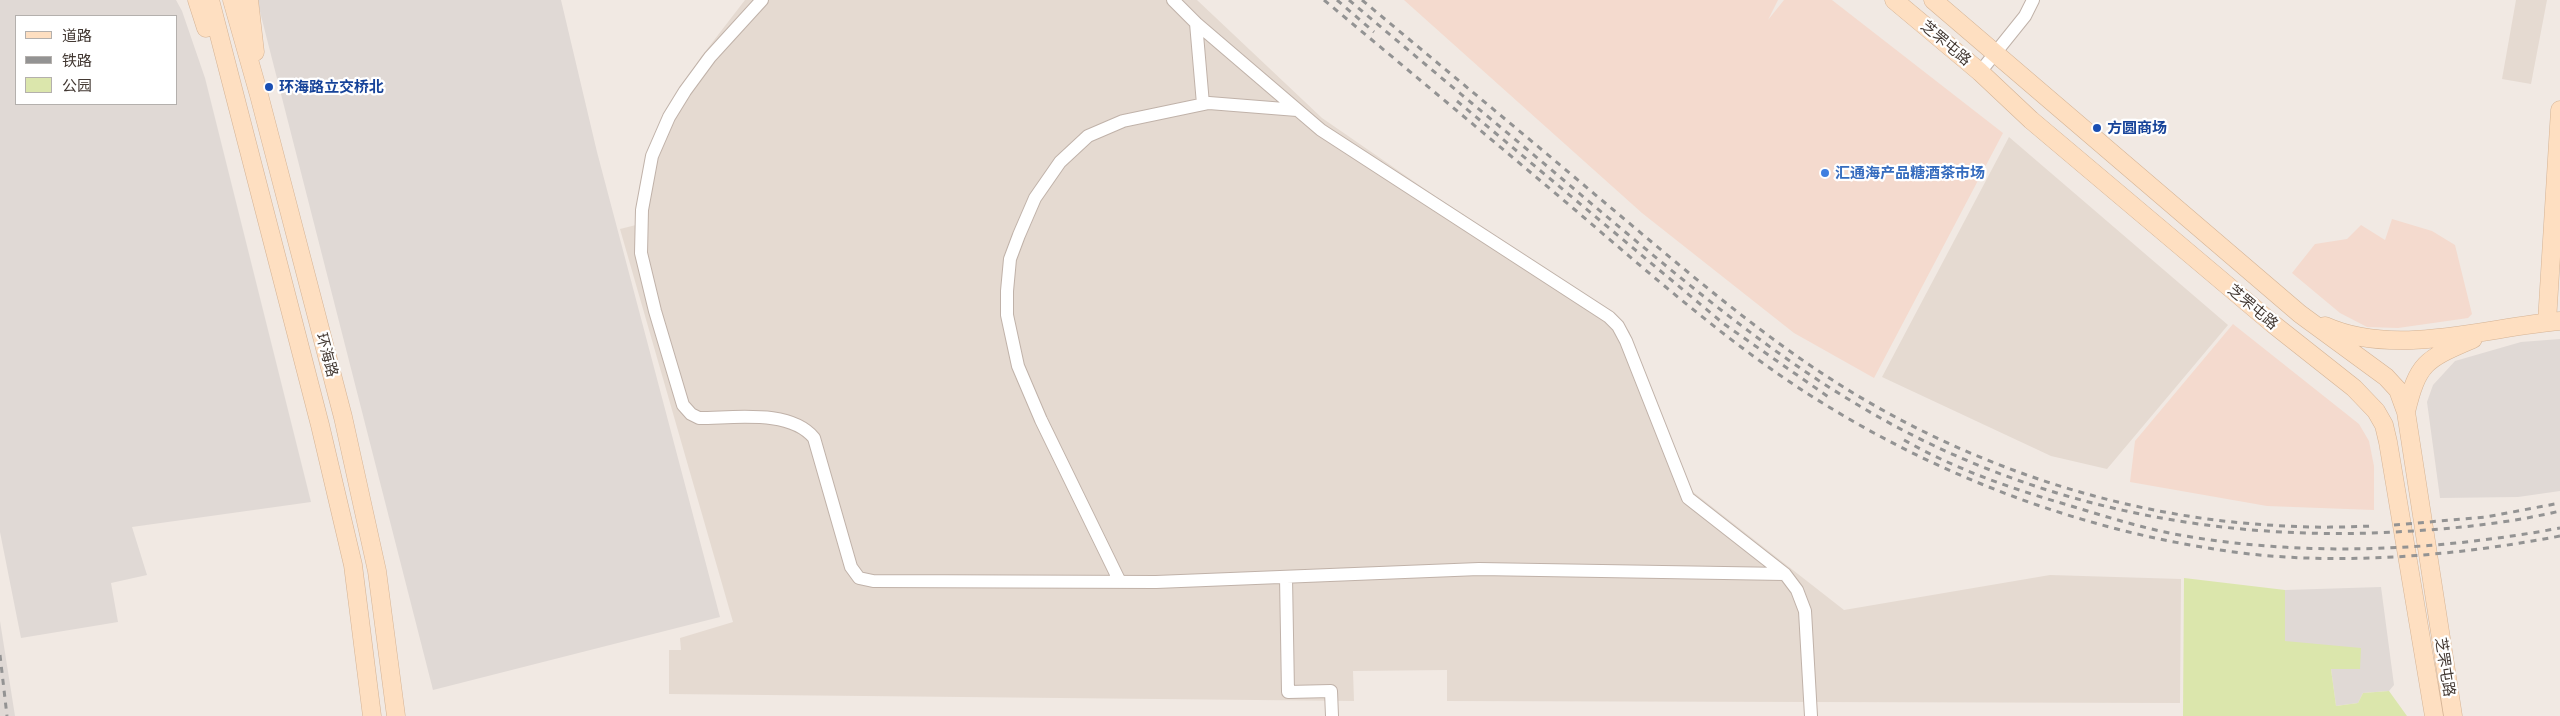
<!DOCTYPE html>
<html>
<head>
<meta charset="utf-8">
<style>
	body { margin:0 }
	#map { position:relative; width:2560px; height:716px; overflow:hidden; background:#f1e9e3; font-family:"Exo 2","Noto Sans SC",sans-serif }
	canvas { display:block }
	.legend { position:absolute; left:15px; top:15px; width:162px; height:90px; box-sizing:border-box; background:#fff; border:1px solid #b4b0ad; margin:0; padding:6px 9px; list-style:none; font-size:15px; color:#433933 }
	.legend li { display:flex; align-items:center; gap:10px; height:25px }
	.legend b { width:25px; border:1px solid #b4b0ad }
</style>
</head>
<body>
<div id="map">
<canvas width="2560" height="716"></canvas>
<ul class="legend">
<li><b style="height:6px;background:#fedfc1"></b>道路</li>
<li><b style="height:6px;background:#939393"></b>铁路</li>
<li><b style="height:14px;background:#dbe6ac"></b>公园</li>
</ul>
</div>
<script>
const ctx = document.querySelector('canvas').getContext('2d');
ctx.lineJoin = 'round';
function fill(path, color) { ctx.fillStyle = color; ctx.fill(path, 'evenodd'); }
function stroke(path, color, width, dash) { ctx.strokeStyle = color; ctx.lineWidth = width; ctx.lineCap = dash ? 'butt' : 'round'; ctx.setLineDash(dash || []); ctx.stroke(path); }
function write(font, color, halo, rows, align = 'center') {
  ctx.font = font + ' "Exo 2","Noto Sans SC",sans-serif'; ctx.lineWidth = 4.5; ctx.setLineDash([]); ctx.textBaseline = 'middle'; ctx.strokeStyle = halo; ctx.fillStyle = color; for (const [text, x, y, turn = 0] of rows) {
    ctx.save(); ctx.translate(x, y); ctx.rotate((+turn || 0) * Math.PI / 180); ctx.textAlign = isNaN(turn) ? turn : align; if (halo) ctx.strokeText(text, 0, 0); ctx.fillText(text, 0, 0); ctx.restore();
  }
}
fill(new Path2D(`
	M745,0H1197L1322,118L1435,196L1607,309L1629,331L1688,488L1844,610L2050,575L2181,579L2180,703L1447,701V670L1353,671L1354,701L669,694V650H681L680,638L733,622L620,229L636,225L640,183L647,160L672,101L701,57Z
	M2516,0H2547L2531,84L2502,79Z
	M2009,137L2228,325L2107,469L2051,456L1882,377Z`), '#e5dad1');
fill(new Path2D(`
	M1404,0H1778L1768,20L1784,0H1832L2003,133L1874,378L1794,333L1642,213Z
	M2392,219L2432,231L2455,245L2472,314L2468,318L2398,328L2367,327L2340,313L2292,273L2315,244L2347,239L2361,225L2385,240Z
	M2233,324L2359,424L2369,441L2374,466V510L2267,506L2130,482L2135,441Z`), '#f4dace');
fill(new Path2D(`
	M0,0H176L182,11L205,78L311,502L132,527L147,575L111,583L118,622L21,638L0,532ZM16,16H176V104H16Z
	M257,0H561L597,152L720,617L433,690Z
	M2560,339V491L2518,497L2440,498L2427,402L2433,385L2455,361L2521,342Z
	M2381,587L2394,685L2389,691L2363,693L2358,703L2336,706L2331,669L2285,641V590Z
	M0,621L15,716H0Z`), '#e0d9d5');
fill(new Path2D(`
	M2184,578L2285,590V641L2361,648L2360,669H2331L2336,706L2358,703L2363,693L2389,691L2407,716H2183Z`), '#dbe6ac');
const street = new Path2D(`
	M762,0L710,57L685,91L669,117L652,156L642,210L641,253L655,311L683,405L691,414L699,418C735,418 790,409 814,438L851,567L859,578L873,581L1156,582L1479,569L1785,574
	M1173,0L1196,23L1321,130L1609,317L1618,326L1626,341L1688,498L1785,574L1797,590L1805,611L1811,716
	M1196,23L1203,104
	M1980,72L2025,16L2033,0
	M1286,577L1288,692L1331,691L1332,716
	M1120,582L1041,420L1018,366L1007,315V291L1010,259L1019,235L1035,198L1060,162L1088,136L1123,121L1209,103L1297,110`);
const secondary = new Path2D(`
	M197,0L206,28
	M210,0L320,425L353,565L372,716
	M232,0L259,95L343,417L377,571L396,716
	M249,0L255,52
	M1894,0L1980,72L2031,120L2273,324L2354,388L2376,411L2384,425L2388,442L2434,716
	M1933,0L2300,314L2386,377L2398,390L2406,412L2453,716
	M2547,322L2560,110
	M2325,326C2396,358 2487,327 2560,321
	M2406,412C2418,361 2427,359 2473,339`);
stroke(street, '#c0b2a9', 14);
stroke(secondary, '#d4b395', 19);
stroke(street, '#fff', 12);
stroke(secondary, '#fedfc1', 18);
stroke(new Path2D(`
	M1324,0C1408,70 1491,139 1574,209C1642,267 1710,327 1784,378C1922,472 2083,534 2250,554C2350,565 2461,555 2560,536
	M1337,0L1374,32
	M1349,0C1430,69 1512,136 1593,205C1678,276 1762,348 1858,405C2021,503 2207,542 2395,532C2451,529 2505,524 2560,511
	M1362,0C1441,66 1520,131 1598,197C1670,257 1742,320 1820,372C1957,463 2122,519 2286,526C2315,528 2345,527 2374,526
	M1457,101L1724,324L1830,398
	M1904,440C1955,469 2012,489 2068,505C2107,517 2145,529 2185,536C2309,557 2436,551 2560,528
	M2394,525L2486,517L2560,503
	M0,655L7,716`), '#939393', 3, [6, 6]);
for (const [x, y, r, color] of [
	[269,87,5,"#1a4fb4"],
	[2097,128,5,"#1a4fb4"],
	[1825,173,5,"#3f7fe0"]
]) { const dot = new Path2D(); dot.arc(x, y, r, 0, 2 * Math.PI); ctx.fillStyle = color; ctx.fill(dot); stroke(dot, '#fff', 2); }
write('15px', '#433933', '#fff', [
	["芝罘屯路",1946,43,40],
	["芝罘屯路",2253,307,40],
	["环海路",327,355,75],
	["芝罘屯路",2445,667,81]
]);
write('bold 15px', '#164399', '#fff', [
	["环海路立交桥北",279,87],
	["方圆商场",2107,128]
], 'left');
write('bold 15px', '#366cbe', '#fff', [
	["汇通海产品糖酒茶市场",1835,173]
], 'left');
</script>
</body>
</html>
